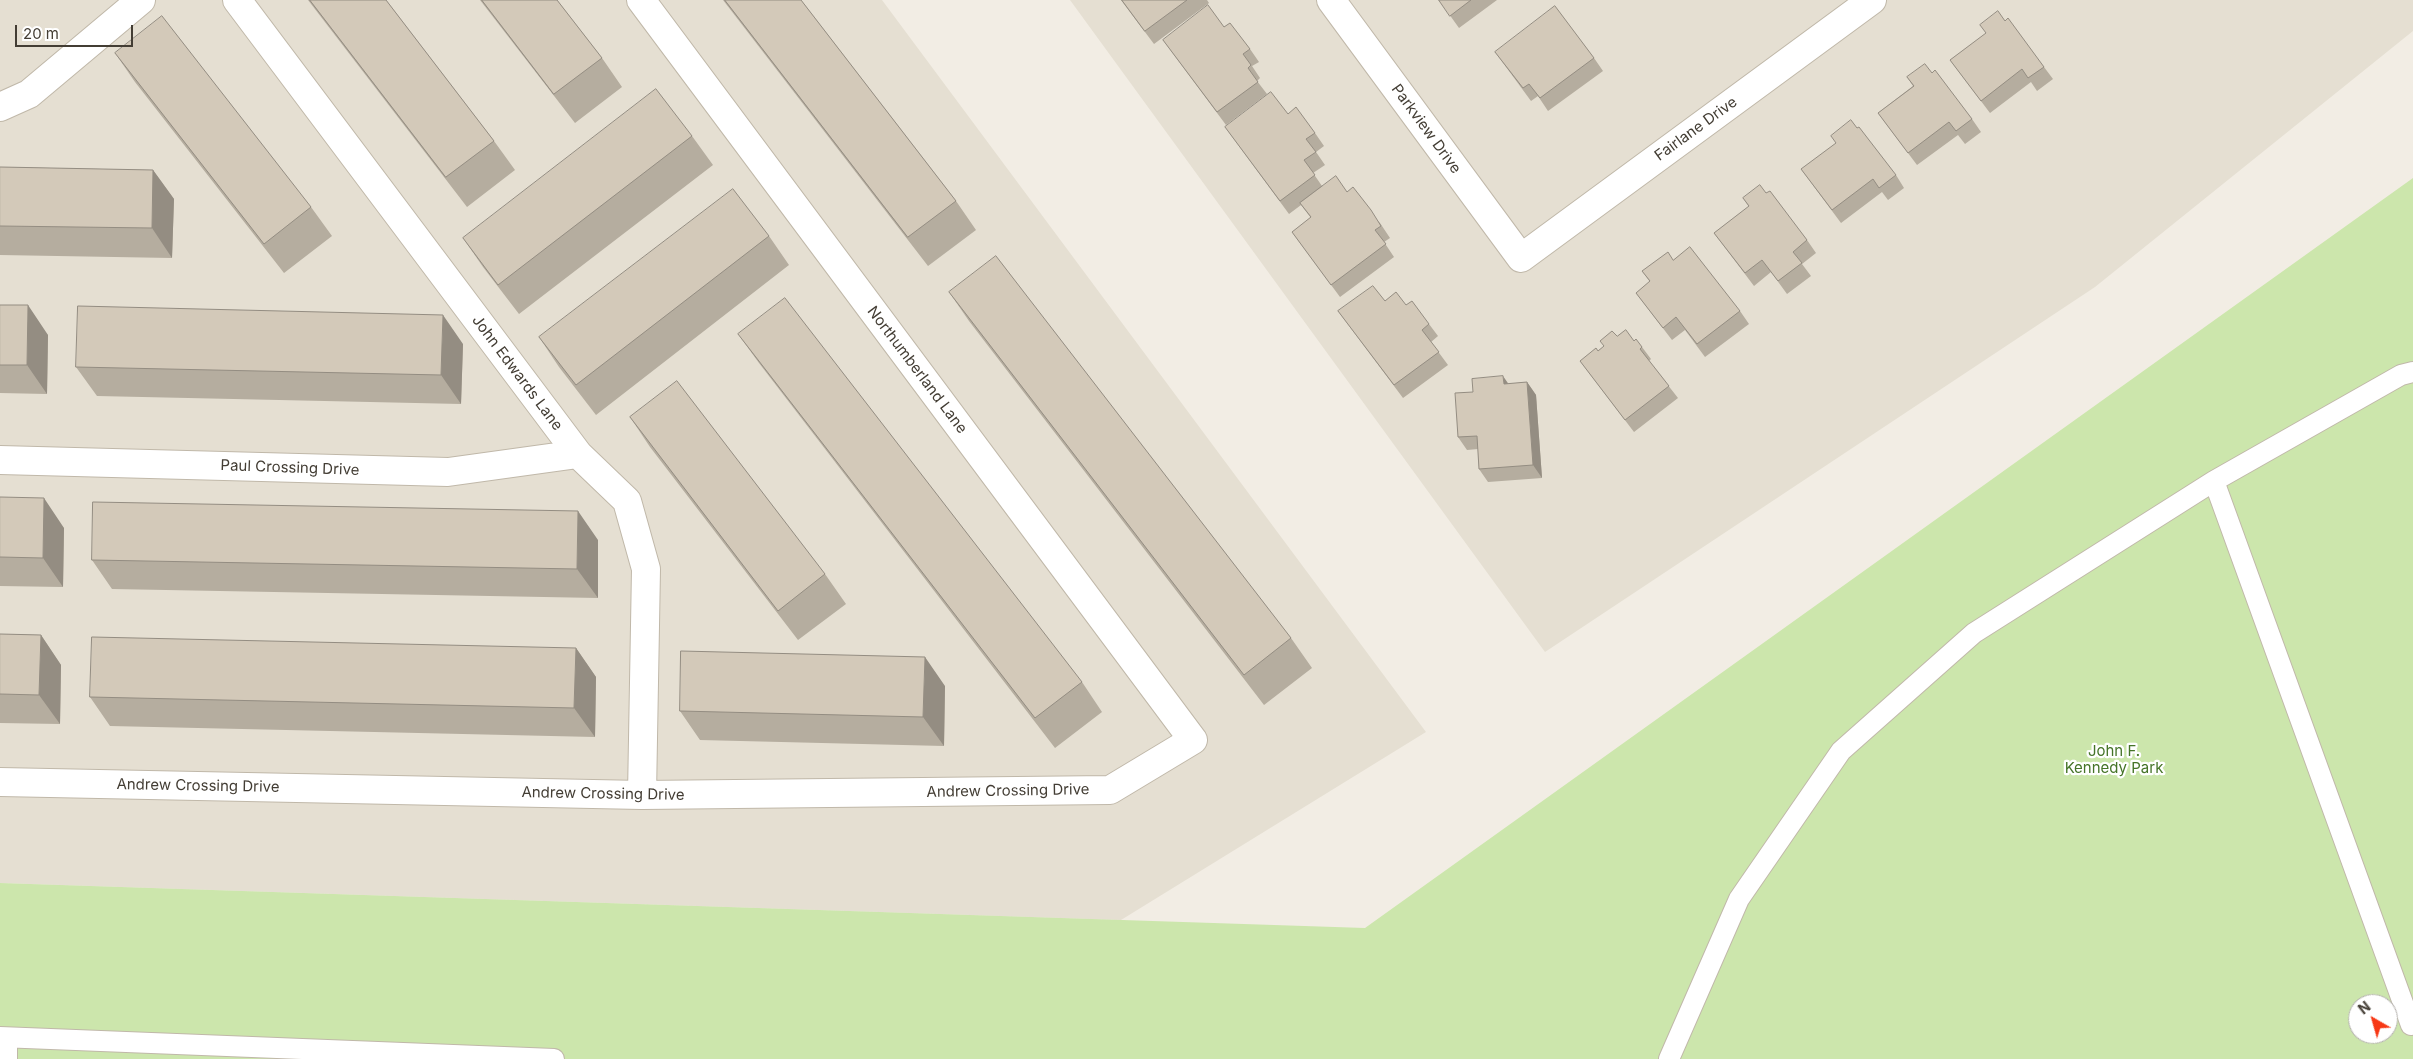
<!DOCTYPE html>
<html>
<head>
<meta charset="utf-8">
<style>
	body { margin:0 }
	#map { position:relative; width:2413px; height:1059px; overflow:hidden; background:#f2ede4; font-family:Inter,sans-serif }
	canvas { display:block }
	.north { position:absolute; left:2348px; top:994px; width:50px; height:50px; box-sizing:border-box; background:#fff; border:1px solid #b4b1ae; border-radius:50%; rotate:322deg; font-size:14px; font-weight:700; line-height:20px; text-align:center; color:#433d34 }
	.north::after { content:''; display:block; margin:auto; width:18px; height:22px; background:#f73815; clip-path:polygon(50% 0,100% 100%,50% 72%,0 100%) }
	.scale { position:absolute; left:15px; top:25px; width:118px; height:22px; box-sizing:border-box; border:2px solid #433d34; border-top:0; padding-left:6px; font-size:15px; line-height:18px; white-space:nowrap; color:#433d34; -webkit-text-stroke:4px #fff; paint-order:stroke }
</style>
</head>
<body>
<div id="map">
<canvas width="2413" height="1059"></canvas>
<div class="north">N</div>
<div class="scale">20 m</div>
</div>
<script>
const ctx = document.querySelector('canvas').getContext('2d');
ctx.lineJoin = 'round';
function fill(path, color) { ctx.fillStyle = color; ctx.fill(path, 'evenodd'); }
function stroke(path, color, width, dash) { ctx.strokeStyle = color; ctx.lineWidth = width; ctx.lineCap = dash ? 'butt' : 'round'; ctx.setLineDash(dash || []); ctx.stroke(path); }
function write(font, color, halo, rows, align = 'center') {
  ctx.font = font + ' Inter,sans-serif'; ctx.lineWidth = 4.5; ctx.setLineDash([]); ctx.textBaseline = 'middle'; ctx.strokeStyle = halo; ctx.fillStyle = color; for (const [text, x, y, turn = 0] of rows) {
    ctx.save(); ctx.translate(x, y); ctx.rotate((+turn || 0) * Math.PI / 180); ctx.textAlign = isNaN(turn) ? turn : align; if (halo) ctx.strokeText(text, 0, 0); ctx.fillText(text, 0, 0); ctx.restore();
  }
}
fill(new Path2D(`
	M0,0H882L1426,732L1121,920L0,883Z
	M1070,0H2413V31L2095,287L1545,652Z`), '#e5dfd2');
fill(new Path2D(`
	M2413,178V1059H0V883L1365,928ZM2358,1004H2388V1034H2358Z`), '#cce6ac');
const service = new Path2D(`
	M2214,481L2411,1025
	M0,1037L554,1059
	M7,1038V1059
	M1669,1059L1739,899L1841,751L1974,633L2214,481L2401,375L2413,372`);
const minor = new Path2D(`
	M237,0L578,454L627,501L646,569L642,795
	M1331,0L1521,258L1872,0
	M0,107L29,94L141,0
	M0,460L448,472L578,454
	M0,782L642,795L1110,790L1193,740L641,0`);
stroke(service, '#c0b8a9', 22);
stroke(minor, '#c0b8a9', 30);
stroke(service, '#fff', 20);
stroke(minor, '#fff', 28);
fill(new Path2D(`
	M308,0H386L494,141L515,170L467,207Z
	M480,0H557L602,58L622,87L575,123Z
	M723,0H801L956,201L976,230L928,266Z
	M1121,0H1207L1209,3L1154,44Z
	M1439,0H1497L1459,28Z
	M2005,21L2044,67L2053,79L2037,91L2031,82L1990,113L1950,60Z
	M1224,27L1250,49L1259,62L1252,66L1260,78L1257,81L1267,94L1226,125L1163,40Z
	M1495,52L1594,58L1603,71L1548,111L1538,96L1531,101Z
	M115,53L311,207L332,236L284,273L135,82Z
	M1932,73L1972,119L1981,132L1965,144L1958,135L1917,165L1878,113L1913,86L1907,77Z
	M1288,114L1315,133L1324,146L1316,152L1325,165L1313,173L1322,186L1347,192L1380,223L1390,238L1384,242L1394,257L1340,297L1292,232L1311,218L1301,205L1289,214L1225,127Z
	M692,136L713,165L519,314L483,267L463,238Z
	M0,167L153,170L174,199L172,258L0,255Z
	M1801,169L1896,175L1904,188L1888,200L1882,192L1841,223Z
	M1766,193L1807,240L1816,253L1802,264L1811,276L1787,294L1771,272L1754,286L1714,233L1749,207L1743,198Z
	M769,236L789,265L596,415L559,367L539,337Z
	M1673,260L1740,311L1749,324L1705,357L1685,330L1672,340L1636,293L1650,282L1642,271Z
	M949,292L1291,638L1312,668L1264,705L969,321Z
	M1385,301L1406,305L1429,324L1438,336L1431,342L1448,365L1403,398L1338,311Z
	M0,305L48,335L47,394L0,393Z
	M738,334L1082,682L1102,712L1055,748L759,363Z
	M1617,336L1634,341L1642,347L1651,359L1649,361L1678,398L1634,432L1580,361L1598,351Z
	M463,344L461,404L97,396L76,367Z
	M1527,382L1536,395L1542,478L1488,482L1479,469L1478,449L1467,450L1458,437L1473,392L1508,384Z
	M630,417L825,574L846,604L798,640L650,447Z
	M0,497L64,528L63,587L0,586Z
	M598,540V598L112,589L92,560Z
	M0,634L41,635L61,665L60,724L0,723Z
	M576,648L596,677L595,737L110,726L90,697Z
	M945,686L944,746L700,740L680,711Z`), '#b5ad9f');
fill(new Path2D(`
	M153,170L174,199L172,258L152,228Z
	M28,305L48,335L47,394L27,365Z
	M443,315L463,344L461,404L441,375Z
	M1503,376L1512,389L1504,384Z
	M1527,382L1536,395L1542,478L1533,465Z
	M44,498L64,528L63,587L43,558Z
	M578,511L598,540V598L577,569Z
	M41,635L61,665L60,724L39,695Z
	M576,648L596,677L595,737L574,708Z
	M925,657L945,686L944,746L923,717Z`), '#948d82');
const building = new Path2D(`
	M310,0H386L494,141L446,177Z
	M482,0H557L602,58L554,94Z
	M725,0H801L956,201L908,237Z
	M1122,0H1187L1145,31Z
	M1439,0H1471L1450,16Z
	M1208,5L1224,27L1230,23L1250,49L1243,54L1251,65L1248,68L1258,82L1217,112L1163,40Z
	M1555,6L1594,58L1540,98L1529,84L1523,88L1495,52Z
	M1998,11L2005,21L2008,18L2044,67L2028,78L2022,69L1981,101L1950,60L1986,33L1980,25Z
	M162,16L311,207L264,244L115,53Z
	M1925,64L1932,73L1935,70L1972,119L1956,131L1949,122L1908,153L1878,113L1914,86L1907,77Z
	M656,89L692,136L498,285L463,238Z
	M1271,92L1288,114L1296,107L1315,133L1306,139L1316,152L1304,160L1315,175L1280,201L1225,127Z
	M1851,120L1857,128L1859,127L1896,175L1879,188L1873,179L1832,210L1801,169L1836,143L1831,136Z
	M0,167L153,170L152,228L0,226Z
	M1336,176L1347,192L1353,187L1371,210L1381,226L1375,230L1386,244L1331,285L1292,232L1311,217L1300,203Z
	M1760,185L1766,193L1770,191L1807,240L1793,252L1802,263L1778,281L1762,260L1745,273L1714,233L1749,206L1743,198Z
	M733,189L769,236L576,385L539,337Z
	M1690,247L1740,311L1697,344L1676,317L1663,328L1636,293L1650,281L1642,271L1668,252L1673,260Z
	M996,256L1291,638L1244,675L949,292Z
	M1373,286L1385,301L1396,292L1406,305L1412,301L1429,324L1422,330L1439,352L1394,385L1338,311Z
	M785,298L1082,682L1035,718L738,334Z
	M0,305H28L27,365H0Z
	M78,306L443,315L441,375L76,367Z
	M1626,330L1634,341L1636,339L1642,347L1640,349L1669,386L1625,420L1580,361L1596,348L1598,351L1604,346L1600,341L1612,331L1617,336Z
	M1503,376L1504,384L1527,382L1533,465L1479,469L1477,436L1458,437L1455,393L1473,392L1472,379Z
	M677,381L825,574L778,611L630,417Z
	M0,497L44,498L43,558L0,557Z
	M93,502L578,511L577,569L92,560Z
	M0,634L41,635L39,695L0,694Z
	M92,637L576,648L574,708L90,697Z
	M681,651L925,657L923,717L680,711Z`);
fill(building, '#d3c9b9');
stroke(building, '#948d82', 1);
write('15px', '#433d34', '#fff', [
	["Parkview Drive",1426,129,54],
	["Fairlane Drive",1696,129,-36],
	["Northumberland Lane",917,370,53],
	["John Edwards Lane",517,373,53],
	["Paul Crossing Drive",290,468,2],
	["Andrew Crossing Drive",198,786,1],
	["Andrew Crossing Drive",1008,791,-1],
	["Andrew Crossing Drive",603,794,1]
]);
write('15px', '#457428', '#fff', [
	["John F.",2114,751],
	["Kennedy Park",2114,768]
]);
</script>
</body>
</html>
